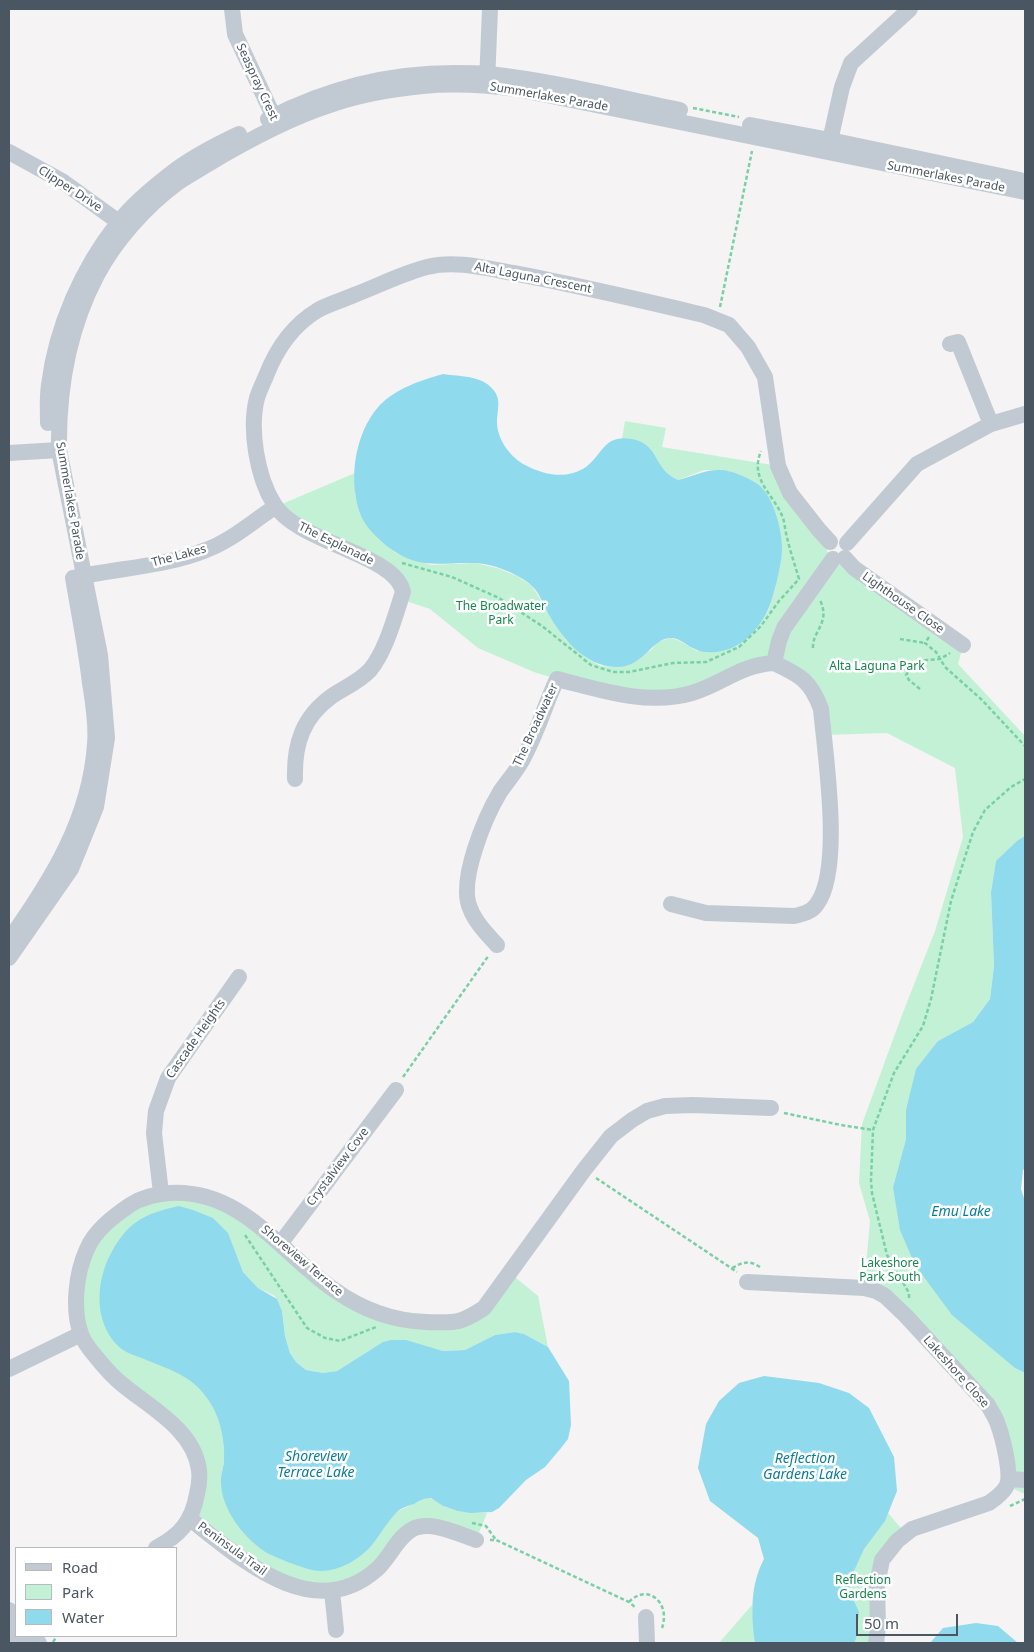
<!DOCTYPE html>
<html>
<head>
<meta charset="utf-8">
<style>
	body { margin:0 }
	#map { position:relative; width:1034px; height:1652px; overflow:hidden; background:#f5f3f3; font-family:"Noto Sans",sans-serif }
	canvas { display:block }
	.frame { position:absolute; inset:0; border:10px solid #4a5661; pointer-events:none }
	.legend { position:absolute; left:15px; top:1547px; width:162px; height:90px; box-sizing:border-box; background:#fff; border:1px solid #b7bbc0; margin:0; padding:6px 9px; list-style:none; font-size:15px; color:#4a5661 }
	.legend li { display:flex; align-items:center; gap:10px; height:25px }
	.legend b { width:25px; border:1px solid #b7bbc0 }
	.scale { position:absolute; left:856px; top:1614px; width:102px; height:22px; box-sizing:border-box; border:2px solid #4a5661; border-top:0; padding-left:6px; font-size:15px; line-height:18px; white-space:nowrap; color:#4a5661; -webkit-text-stroke:4px #fff; paint-order:stroke }
</style>
</head>
<body>
<div id="map">
<canvas width="1034" height="1652"></canvas>
<div class="frame"></div>
<ul class="legend">
<li><b style="height:6px;background:#c1cad2"></b>Road</li>
<li><b style="height:14px;background:#c3f1d5"></b>Park</li>
<li><b style="height:14px;background:#90daee"></b>Water</li>
</ul>
<div class="scale">50 m</div>
</div>
<script>
const ctx = document.querySelector('canvas').getContext('2d');
ctx.lineJoin = 'round';
function fill(path, color) { ctx.fillStyle = color; ctx.fill(path, 'evenodd'); }
function stroke(path, color, width, dash) { ctx.strokeStyle = color; ctx.lineWidth = width; ctx.lineCap = dash ? 'butt' : 'round'; ctx.setLineDash(dash || []); ctx.stroke(path); }
function write(font, color, halo, rows, align = 'center') {
  ctx.font = font + ' "Noto Sans",sans-serif'; ctx.lineWidth = 5; ctx.setLineDash([]); ctx.textBaseline = 'middle'; ctx.strokeStyle = halo; ctx.fillStyle = color; for (const [text, x, y, turn = 0] of rows) {
    ctx.save(); ctx.translate(x, y); ctx.rotate((+turn || 0) * Math.PI / 180); ctx.textAlign = isNaN(turn) ? turn : align; if (halo) ctx.strokeText(text, 0, 0); ctx.fillText(text, 0, 0); ctx.restore();
  }
}
fill(new Path2D(`
	M625,421L666,428L662,447L778,466L827,546V551L830,556L963,645L958,664L1025,736V836L1018,840L996,862L991,892L994,966L990,999L973,1022L938,1041L906,1110V1139L893,1187L1015,1368L1025,1373V1494L1007,1486L997,1422L906,1316L864,1288L870,1221L859,1183L862,1124L902,1015L935,931L963,837L955,768L887,733L823,735L815,694L774,663L662,698L557,679L534,672L478,648L430,609L400,599L401,585L275,507L355,473V495L363,519L377,538L396,553L431,565L475,563L497,568L517,576L532,586L565,639L585,657L601,666L619,667L651,650L658,642L670,638L678,640L697,651L737,646L754,632L767,613L775,589L782,549L724,470H704L678,480L669,476L662,470L654,454L630,439H622Z
	M202,1195L367,1309L469,1318L510,1273L538,1296L548,1347L524,1334L515,1332L495,1335L465,1350L443,1351L433,1349H372L337,1371L323,1373L306,1370L296,1362L290,1353L285,1336L282,1311L275,1296L258,1288L243,1272L238,1260L123,1350C143,1360 176,1368 193,1381C216,1398 225,1432 224,1459C224,1468 220,1477 221,1486C226,1509 239,1531 258,1546C272,1558 292,1563 309,1569L389,1520L398,1511L427,1498C435,1498 439,1504 445,1507C459,1511 472,1513 487,1513L476,1540L429,1526L357,1583L299,1588L190,1519L194,1453L122,1384L78,1318L82,1261L134,1202Z
	M888,1513L906,1534L882,1560L876,1643H854L856,1639C851,1603 843,1582 864,1548C872,1536 883,1526 888,1513Z
	M752,1605L755,1643H719Z`), '#c3f1d5');
fill(new Path2D(`
	M443,374C456,376 473,376 484,382C489,385 495,390 497,396C500,403 497,414 497,422C497,439 510,457 525,465C544,475 566,480 586,467C603,454 604,434 632,439C661,445 652,469 678,480C694,476 705,469 722,470C726,470 731,472 735,473C743,476 752,480 759,485C774,498 782,530 782,548C782,564 773,601 766,614C756,632 742,647 722,651C714,653 701,653 695,649C687,646 679,637 670,638C651,639 643,668 616,667C584,666 562,638 548,613C543,604 539,592 532,586C518,573 491,563 473,563C444,562 423,569 397,553C384,545 369,532 362,518C347,484 354,434 379,406C395,389 421,380 443,374Z
	M1025,836V1168L1023,1170L1021,1189L1025,1201V1373L1015,1368L952,1315L915,1265L900,1230L893,1187L906,1139V1110L916,1069L938,1041L973,1022L990,999L994,966L991,892L996,861L1018,840Z
	M179,1206L193,1210L213,1218L228,1233L243,1272L258,1288L277,1299L282,1311L285,1336L290,1353L296,1362L306,1370L323,1373L337,1371L383,1342L391,1340H406L443,1351L465,1350L495,1335L515,1332L524,1334L548,1347L569,1381L571,1425L568,1439L561,1448L545,1467L526,1480L499,1508L492,1512L471,1513L458,1511L443,1506L431,1498C425,1498 419,1501 414,1504C408,1506 401,1508 397,1512C387,1522 380,1535 372,1545C356,1563 331,1576 308,1569C295,1565 281,1560 269,1554C246,1541 223,1512 221,1485C220,1477 223,1469 224,1462C225,1443 221,1420 211,1404C194,1376 173,1371 144,1359C137,1356 129,1354 123,1350C94,1328 95,1286 109,1257C127,1222 143,1214 179,1206Z
	M764,1376L819,1383L849,1393L869,1408L894,1457L897,1491L885,1521L864,1549L853,1573L849,1590L859,1612L856,1639L854,1643H755C751,1615 750,1585 764,1559L758,1538L710,1501L698,1468L706,1424L719,1401L739,1383Z
	M976,1623L998,1626L1018,1643H930L943,1628Z`), '#90daee');
stroke(new Path2D(`
	M693,108L739,117
	M720,307L752,151
	M402,563L452,577L499,598L542,626L591,665L613,672H629L673,663L706,662L739,647L761,626L779,601L799,579C795,565 790,551 787,537C785,531 785,524 783,518C774,494 749,480 761,451
	M929,637L925,643L936,652L945,667L982,700L1025,746
	M900,639L925,643
	M813,648C812,631 831,623 820,600
	M920,689L909,680L906,675L916,661L940,659L950,653
	M403,1077L489,955
	M784,1113L841,1125L873,1130
	M596,1178L737,1272
	M245,1235L307,1328L325,1338L340,1341L376,1327
	M732,1268C743,1262 749,1260 760,1267
	M909,1298V1293L887,1255L872,1193L871,1180L873,1130L894,1073L923,1026L931,999L951,901L973,832L985,810L1011,787L1025,779
	M1010,1506L1025,1499
	M472,1523L486,1526L496,1540
	M490,1540H496L629,1602L636,1608
	M629,1602C647,1583 671,1602 662,1628
	M53,1642L57,1636`), '#7ad0a6', 2.5, [4, 2.5]);
stroke(new Path2D(`
	M232,9L235,34L278,126
	M487,83L490,9
	M268,119C326,89 389,73 454,73C466,73 478,73 489,74C553,81 616,97 680,110
	M750,125L830,140L1020,180
	M828,150L842,87L851,63L910,9
	M9,152L62,181L127,228
	M950,344L958,342L991,424
	M48,423C48,411 47,398 49,385C56,328 82,268 118,223C133,204 157,184 177,169C196,155 218,144 239,134
	M9,453L59,450
	M847,543L917,464L991,424L1025,414
	M845,558L854,568L963,645
	M73,578C117,568 164,567 206,550C231,541 253,521 275,507
	M295,779C294,743 303,717 332,696C345,687 359,682 370,670C386,651 395,616 403,592C396,554 297,543 274,504C257,477 249,429 257,398C259,391 263,383 266,376C276,350 293,325 318,310C329,304 343,300 354,295C378,286 403,273 427,267C455,260 485,268 513,273C577,285 640,300 704,315L729,325L748,347L765,377L778,466L790,493L819,530L830,542
	M671,904L706,913L794,916C803,914 812,912 817,904C843,869 825,753 821,709C811,681 800,675 774,663
	M9,940C51,881 90,819 95,744C97,724 93,703 90,683C86,648 79,613 73,578
	M497,945C487,934 475,922 470,908C458,881 485,817 500,792C506,783 514,774 520,764C536,737 544,707 557,679C601,690 647,706 692,693C723,684 739,665 774,663L779,641L784,628L833,559
	M9,958L71,869L96,807L107,738L100,655L59,450C58,389 68,330 97,275C115,241 145,207 176,184C186,177 197,171 208,164C245,142 285,120 327,106C357,95 391,89 423,86C454,83 486,85 517,89L1025,192
	M161,1193L154,1133L156,1111L168,1078L239,977
	M280,1244L396,1090
	M747,1282L864,1288L876,1291L885,1296L906,1316L988,1405C991,1411 995,1416 997,1422C1002,1435 1013,1476 1006,1487C1002,1494 996,1498 989,1503L912,1529L897,1541L882,1560L877,1585L878,1627L876,1643
	M9,1369L81,1334
	M1009,1479L1025,1480
	M190,1519C240,1558 313,1625 376,1570C388,1560 398,1537 411,1530C429,1519 459,1534 476,1540
	M156,1548C180,1535 192,1522 197,1494C199,1486 200,1478 199,1470C194,1430 151,1408 123,1385C113,1377 105,1368 97,1358C91,1351 84,1343 81,1334C72,1309 76,1273 87,1249C95,1230 114,1216 130,1205C142,1197 156,1194 170,1193C242,1189 280,1252 333,1289C361,1309 392,1321 426,1322C455,1323 460,1324 484,1308L584,1170L611,1136L632,1120L647,1111L665,1106L693,1105L771,1108
	M332,1591L336,1630
	M9,1610L16,1619
	M646,1617L647,1643
	M9,1628L22,1643
	M31,1636L39,1643`), '#c1cad2', 16);
write('12px', '#4a5661', '#fff', [
	["Seaspray Crest",257,82,65],
	["Summerlakes Parade",549,97,10],
	["Summerlakes Parade",946,177,11],
	["Clipper Drive",70,189,33],
	["Alta Laguna Crescent",533,278,11],
	["Summerlakes Parade",70,501,80],
	["The Esplanade",336,544,26],
	["The Lakes",179,556,-15],
	["Lighthouse Close",903,603,35],
	["The Broadwater",536,725,-65],
	["Cascade Heights",196,1039,-55],
	["Crystalview Cove",338,1167,-53],
	["Shoreview Terrace",302,1261,40],
	["Lakeshore Close",956,1372,48],
	["Peninsula Trail",232,1549,36]
]);
write('12px', '#17864f', '#fff', [
	["The Broadwater",501,607],
	["Park",501,621],
	["Alta Laguna Park",877,667],
	["Lakeshore",890,1264],
	["Park South",890,1278],
	["Reflection",863,1581],
	["Gardens",863,1595]
]);
write('italic 14px', '#0c7c9b', '#fff', [
	["Emu Lake",961,1212],
	["Shoreview",316,1457],
	["Terrace Lake",316,1473],
	["Reflection",805,1459],
	["Gardens Lake",805,1475]
]);
</script>
</body>
</html>
